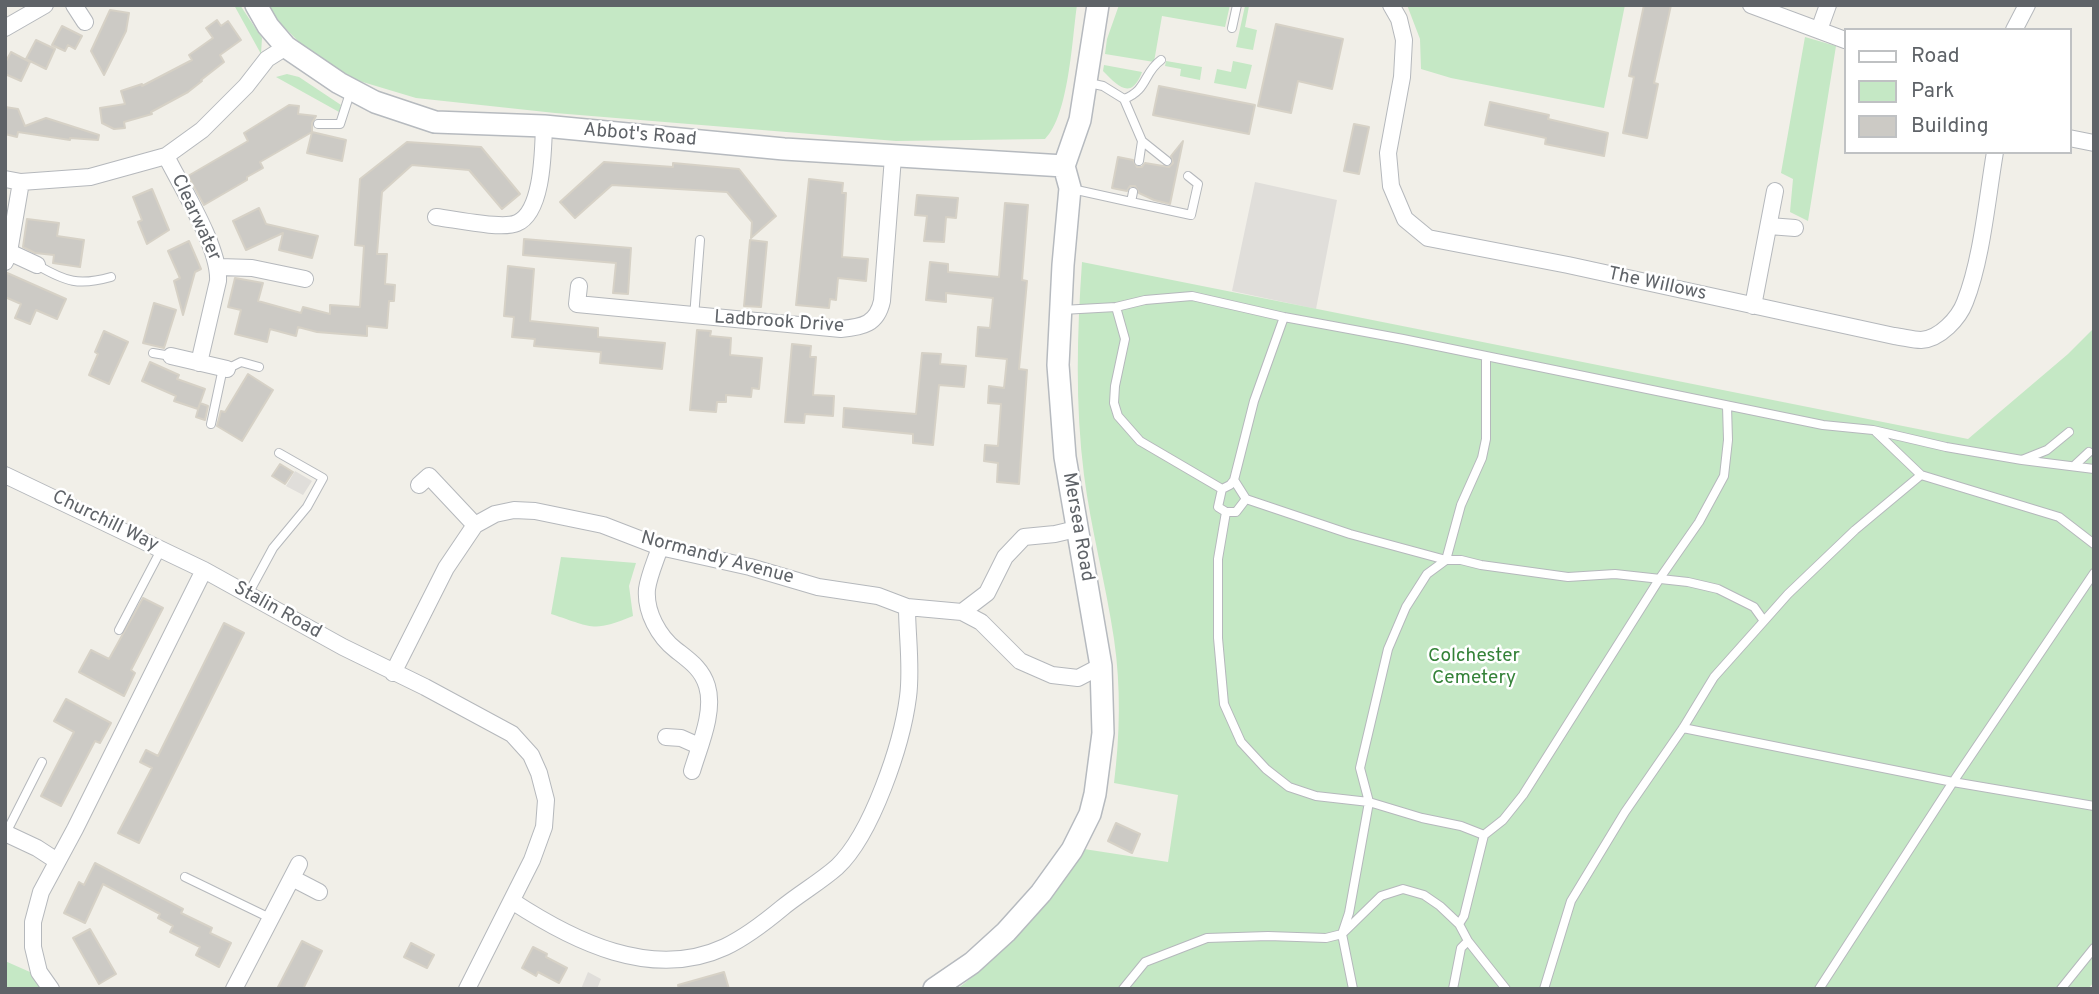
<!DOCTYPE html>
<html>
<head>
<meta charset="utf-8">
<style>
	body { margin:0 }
	#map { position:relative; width:2099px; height:994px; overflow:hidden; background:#f1efe8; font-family:Overpass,sans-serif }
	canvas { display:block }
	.frame { position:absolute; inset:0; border:7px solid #5f6368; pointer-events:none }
	.legend { position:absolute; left:1844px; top:28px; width:228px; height:126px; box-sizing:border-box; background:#fff; border:2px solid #bfc1c3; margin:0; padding:9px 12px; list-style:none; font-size:21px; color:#5f6368 }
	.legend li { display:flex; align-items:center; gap:14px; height:35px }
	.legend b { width:35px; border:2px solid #bfc1c3 }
</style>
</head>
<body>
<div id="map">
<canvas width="2099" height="994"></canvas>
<div class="frame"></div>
<ul class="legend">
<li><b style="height:9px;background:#fff"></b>Road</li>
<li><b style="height:19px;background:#c5e8c5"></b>Park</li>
<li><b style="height:19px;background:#cccac5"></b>Building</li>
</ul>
</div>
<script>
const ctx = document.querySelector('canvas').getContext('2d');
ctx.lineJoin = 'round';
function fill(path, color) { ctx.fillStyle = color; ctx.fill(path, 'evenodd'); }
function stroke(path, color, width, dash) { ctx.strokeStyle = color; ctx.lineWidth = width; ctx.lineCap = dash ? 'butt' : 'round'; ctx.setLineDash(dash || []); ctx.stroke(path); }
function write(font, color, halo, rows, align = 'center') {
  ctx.font = font + ' Overpass,sans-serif'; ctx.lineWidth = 5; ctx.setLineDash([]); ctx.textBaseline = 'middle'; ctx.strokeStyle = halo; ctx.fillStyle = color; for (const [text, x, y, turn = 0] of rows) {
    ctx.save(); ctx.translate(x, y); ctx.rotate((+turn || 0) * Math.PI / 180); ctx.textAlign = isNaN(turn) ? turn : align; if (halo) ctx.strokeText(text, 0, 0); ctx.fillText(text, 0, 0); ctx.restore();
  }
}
fill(new Path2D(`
	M1255,182L1337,200L1316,309L1232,291Z
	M295,471L312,481L303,495L286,486Z
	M588,972L601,979L597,989H581Z`), '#e0deda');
fill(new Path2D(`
	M234,5H240L262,38L261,54Z
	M267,5H1077C1072,39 1069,115 1045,139L896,141L555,113L416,98L356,80L313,56L281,24Z
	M1119,5H1230L1225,27L1162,16L1154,62L1105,54L1107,39Z
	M1407,5H1625L1604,108L1451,78L1421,69L1420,39Z
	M1245,6H1249L1245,27L1257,30L1253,50L1236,47Z
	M1805,37L1836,46L1808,221L1790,212L1793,179L1781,173Z
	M1166,61L1202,67L1200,80L1180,76L1181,69L1165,66Z
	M1233,61L1252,65L1246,89L1214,83L1217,69L1231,72Z
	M1104,65L1142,72C1131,101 1118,86 1103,71Z
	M287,74L299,77L341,105L339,112L276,77Z
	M1082,262L1968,439L2068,354L2094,328V982L2088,989H957C970,980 981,968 993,956C1026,923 1056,887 1084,849L1168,862L1178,795L1114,783C1120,735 1121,687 1114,639C1106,584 1091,530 1084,475C1075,405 1077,333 1082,262Z
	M561,557L636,563L629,586L633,616C592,633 592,627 551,614Z
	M5,961L30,972L41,989H5Z`), '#c5e8c5');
const building = new Path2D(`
	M1644,5H1671L1654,83L1658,84L1647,138L1623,133L1634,77L1629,76Z
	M110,10L129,13L126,31L104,75L91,51Z
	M217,20L221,26L228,21L241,40L220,55L224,62L201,80L202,81L188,92L151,112L152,114L124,122L125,128L114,129L102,123L100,108L125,104L121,91L142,84V86L192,60L189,55L213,38L206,28Z
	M1276,24L1343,39L1332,89L1298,81L1291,113L1258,106Z
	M62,26L82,36L75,49L68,45L65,51L52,45Z
	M36,40L55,49L46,69L26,59Z
	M11,52L30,62L21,81L5,74V63Z
	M1159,86L1255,105L1249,134L1153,115Z
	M1490,102L1549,115L1548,119L1608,133L1604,156L1545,144L1546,138L1485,125Z
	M289,105L299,106L298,114L316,116L312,123V132L346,140L342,161L307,153L312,132L260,162L263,168L247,177V180L204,205L188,176L248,141L244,133Z
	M5,107L18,109L25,126L46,118L99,135L98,140L70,138V140L18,132L17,137L5,134Z
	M1354,124L1369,127L1359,174L1344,171Z
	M1183,141L1170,204L1154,200L1139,193L1135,186H1130L1127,191L1112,188L1118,157L1133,160L1137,167H1142L1145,163L1169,167L1173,163L1171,156Z
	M407,142L481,147L520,194L502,209L469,170L412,165L382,192L377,254H387L385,284L395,285L394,301H389L387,328L367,326V336L317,332L298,327L296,336L270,329L267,342L235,334L241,310L228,307L235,278L263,283L258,301L301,313L303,307L330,314V305L360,307L364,246L355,245L360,179Z
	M604,162L673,167V163L739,169L776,216L751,238L752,222L727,192L612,185L575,218L560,202Z
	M809,179L843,183L842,193H846L842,257L868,259L866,281L838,278L836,300L830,299L829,308L796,305Z
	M152,189L169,230L147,244L138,222L142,220L133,197Z
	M917,195L958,198L956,218L946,217L944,242L924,241L927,216L915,215Z
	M1005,203L1028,205L1022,280L1027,281L1019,369L1027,370L1019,484L997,482L998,463L984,461L985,445L998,446L1001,404L988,403L989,386L1004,388L1007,359L976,356L978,327L990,328L993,298L946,293V302L926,300L930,262L948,264V272L999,277Z
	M259,208L266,224L318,236L312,258L279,250L283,233L246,250L233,221Z
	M27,219L59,223L57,236L84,240L80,267L53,263L54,255L35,253L23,247Z
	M524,239L631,248L628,294L613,293L616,263L523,255Z
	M750,240L767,242L761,307L744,306Z
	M189,241L201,269L195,272L183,315L174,281L180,278L168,251Z
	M508,266L534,269L530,321L598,328V337L665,343L662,369L600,363L601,352L534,346L535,339L512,337L514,317L504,316Z
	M5,272L66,299L57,319L36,310L30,324L15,318L21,304L5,297Z
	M154,303L176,310L164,348L143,343Z
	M697,330L711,331L710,336L731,338L730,355L762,358L759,389L752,388L751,397L726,395V402H717L716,412L690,410Z
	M104,331L128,342L109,384L89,375L98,354L95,352Z
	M792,344L811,346L810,357H816L813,395L834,396L833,416L805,414L804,423L785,422Z
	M922,353L941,354L940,364L966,366L964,387L939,385L933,445L913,443V434L843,427L844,408L916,414Z
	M150,362L179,375L177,379L205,389L198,409L174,401L176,396L142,381Z
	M248,374L273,390L242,441L217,426L221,411L225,412Z
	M200,403L208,406L205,420L196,417Z
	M280,464L293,472L285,484L272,476Z
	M143,598L163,608L131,670L135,673L124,696L79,672L91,650L109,659Z
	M224,623L244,633L139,843L118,833L152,768L140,762L146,750L158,756Z
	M66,699L111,723L100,743L95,741L61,806L41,796L74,732L54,721Z
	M1116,823L1140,834L1132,853L1108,841Z
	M95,863L183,909L181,913L212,928L210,933L231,943L219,967L196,955L200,947L170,932L173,926L158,918L160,914L103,884L85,923L64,913L79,882L84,885Z
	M90,929L116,974L99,984L73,938Z
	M302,941L322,951L303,989H277Z
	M411,943L434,955L427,968L404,957Z
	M533,947L547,954L546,957L567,968L559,983L538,972L536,976L522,968Z
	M724,972L729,989H679L678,985Z`);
fill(building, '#cccac5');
stroke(building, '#d6d1c6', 2);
const lane = new Path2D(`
	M1232,28L1237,5
	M1089,83L1103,86L1124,99L1142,141L1139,161
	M1124,99C1148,90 1143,73 1161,60
	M318,124H340L351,90
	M1142,141L1167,161
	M1072,189L1131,202L1133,192
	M1131,202L1191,215L1198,184L1188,176
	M37,265C66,282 79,286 111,277
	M1116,307L1125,339L1115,386L1114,403L1118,416L1140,441L1222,489
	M1062,310L1116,307L1145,300L1192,296L1284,317L1403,339L1823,425L1873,430L1946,447L2022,460L2047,450L2069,432
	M694,317L700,240
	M153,353L171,356
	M227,369L241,362L259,367
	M211,424L223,368
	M1876,432L1921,475L2059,517L2094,544
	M2022,460L2094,469
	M2074,466L2089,452
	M1234,480L1254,401L1284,317
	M1234,480L1246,499L1236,512H1226L1218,507L1222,489L1230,485Z
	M1246,499L1350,534L1446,560L1461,505L1482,458L1486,439V356
	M1226,512L1218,559V638L1224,704L1241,742L1266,769L1289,787L1316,796L1369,802L1349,913L1342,934L1353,989
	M247,596L273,548L307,507L323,478L279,453
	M1764,621L1788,594L1855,530L1921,475
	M119,630L161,550
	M1683,728L1953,782L2094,806
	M6,833L42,762
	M1484,835L1503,820L1523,795L1660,578L1699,522L1724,476L1728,440L1727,406
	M185,877L270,918
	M1459,924L1464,916L1484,835L1461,826L1422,818L1369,802L1360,768L1388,649L1406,607L1427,574L1446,560H1461L1481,565L1568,577L1615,574L1688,582L1718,589L1754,607L1764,621L1714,677L1683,728L1625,812L1571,901L1544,989
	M1123,989L1145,962L1207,938L1268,936L1326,938L1342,934L1381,896L1403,889L1424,895L1440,906L1459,924L1468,941L1506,989
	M1453,989L1461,948L1468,941
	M1819,989L1953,782L2094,573
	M2061,989L2094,948`);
const street = new Path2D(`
	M74,5L85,22
	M1391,5L1399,19L1404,40L1402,77L1388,153L1391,186L1405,219L1428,238L1568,265L1894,336C1903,337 1913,340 1921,340C1940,339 1959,318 1965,302C1982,259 1987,199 1995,152
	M1751,5L1845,40
	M5,28L45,5
	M1819,30L1828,5
	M2014,30L2027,5
	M2069,138L2094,143
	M166,156C182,188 220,248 218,281L199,363
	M5,179L21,182L90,177L166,156L202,130L246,86L267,59L286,47
	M436,217C454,219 502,230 517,223C543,212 543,151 544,126
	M1769,226L1795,228
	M9,252L37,265
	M5,262L9,252L21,182
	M219,267L252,268L305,279
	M579,286L577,304L841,329C863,327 877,324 882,301L893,157
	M1753,306L1775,191
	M171,356L227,369
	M5,475L204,570L343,647L425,687L512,734L531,755L539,773L546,800L544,827L532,860L467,989
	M419,485L429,476L475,525
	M660,547C656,560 649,575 647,589C645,612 659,637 676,650C690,661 702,669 707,686C715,712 699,747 692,771
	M962,612L987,593L1005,557L1024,537L1055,534L1076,529
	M393,673L446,568L475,525L495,514L514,510L535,511L603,525L660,547L750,567L818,587L878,596L907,607L962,612L981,622L1020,661L1052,675L1078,678L1101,666
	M666,737L681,738L699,746
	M5,833L37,848L57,861
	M292,878L319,892
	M512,901C573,941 652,981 725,947C746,937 764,923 782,908C799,894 820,882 837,867C872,834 902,744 908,697C912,668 907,636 907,607
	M51,989L39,972L33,947V922L41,892L75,829L204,570
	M234,989L299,864`);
const secondary = new Path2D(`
	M256,5L268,26L286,47L339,83L375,102L435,122L544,126L784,149L1064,166
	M934,989L972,963L1006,932L1041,893L1072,850L1090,814L1095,794L1103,733L1101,666L1065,457L1058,365L1063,265L1070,188L1064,166L1080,120L1098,5`);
stroke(lane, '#b5b8bc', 10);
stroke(street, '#b5b8bc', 18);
stroke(secondary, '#b6babf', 24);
stroke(lane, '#fff', 8);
stroke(street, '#fff', 16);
stroke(secondary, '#fff', 21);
write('19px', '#5f6368', '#fff', [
	["Abbot's Road",640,136,5],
	["Clearwater",195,218,65],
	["The Willows",1657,285,12],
	["Ladbrook Drive",779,323,4],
	["Churchill Way",105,522,26],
	["Mersea Road",1077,527,80],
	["Normandy Avenue",717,559,15],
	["Stalin Road",277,611,29]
]);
write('19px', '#348238', '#fff', [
	["Colchester",1474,657],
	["Cemetery",1474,679]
]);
</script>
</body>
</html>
